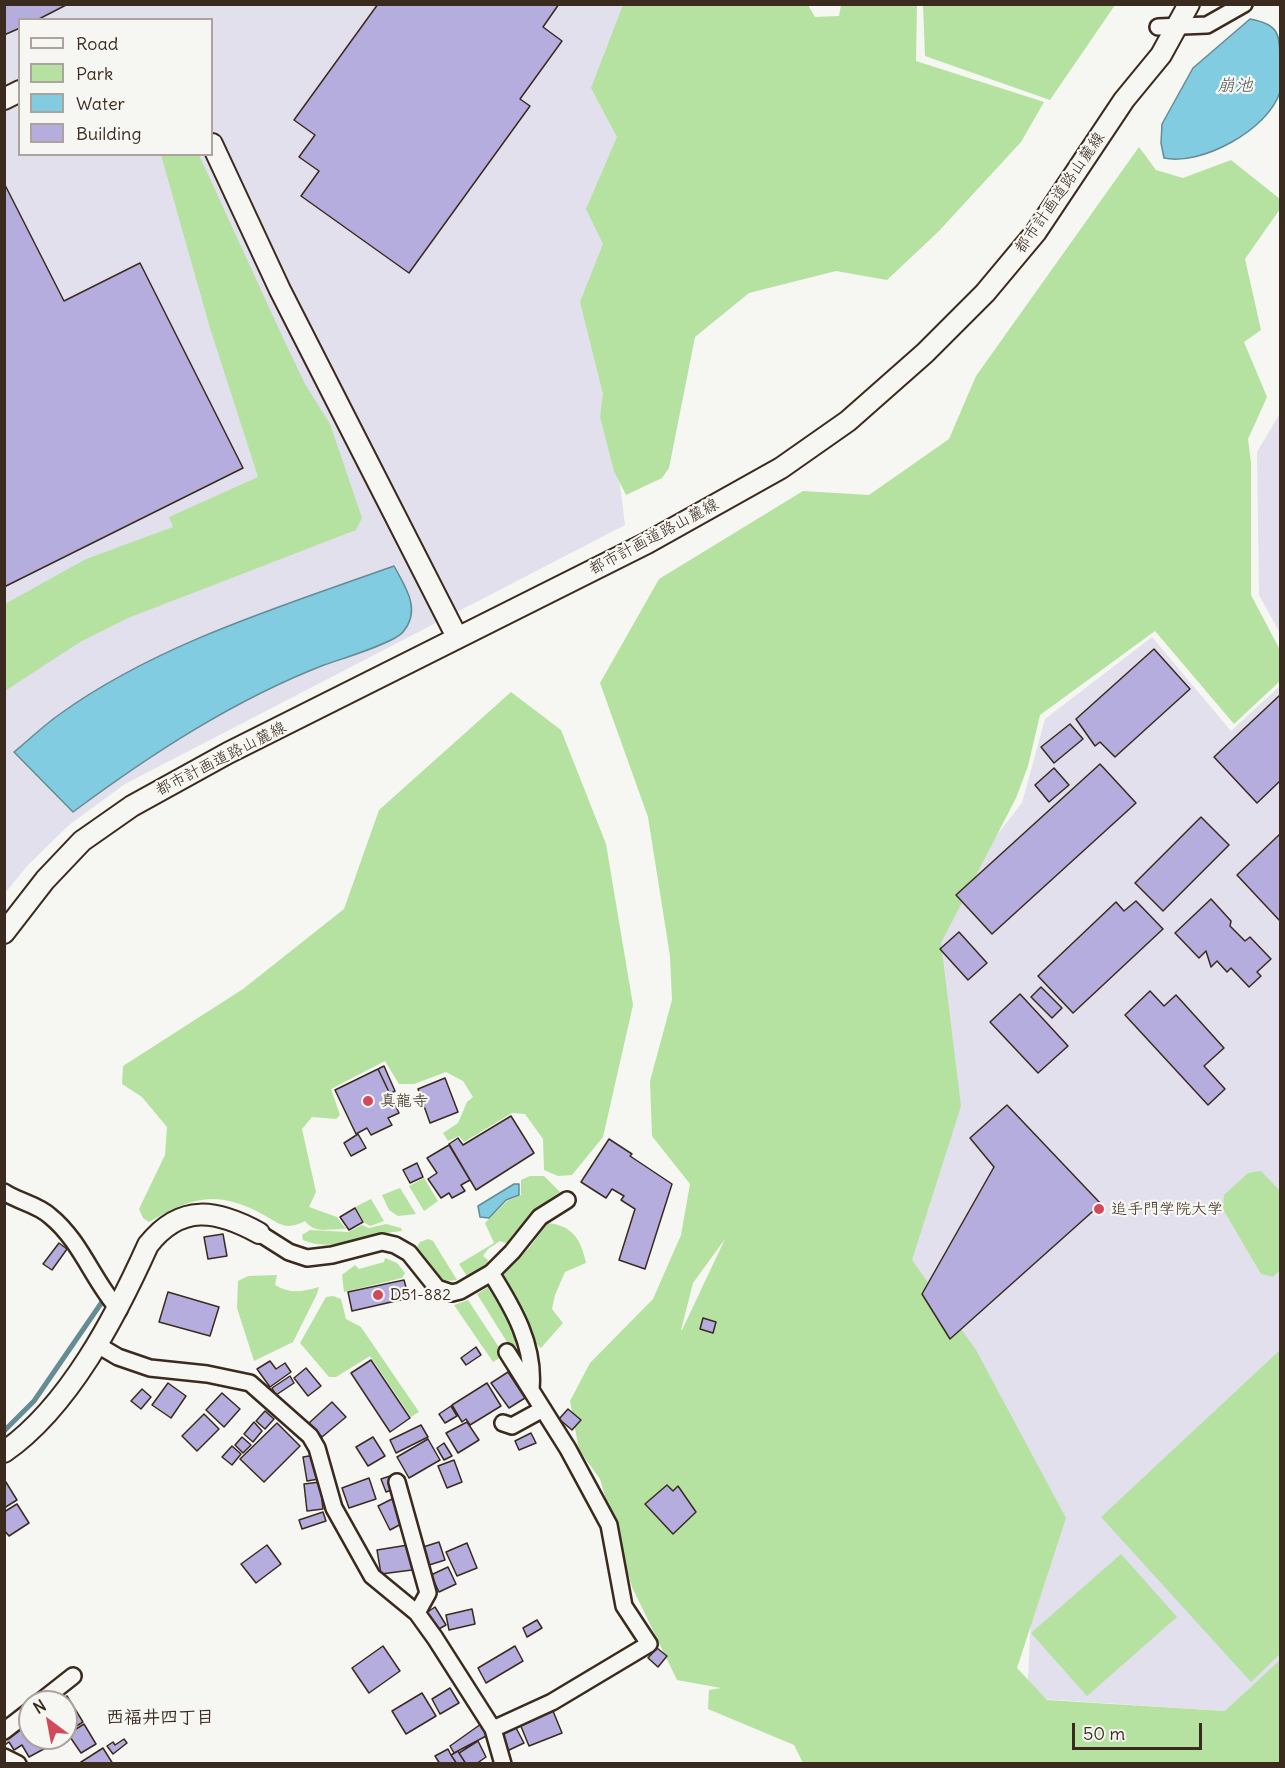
<!DOCTYPE html>
<html>
<head>
<meta charset="utf-8">
<style>
	body { margin:0 }
	#map { position:relative; width:1285px; height:1768px; overflow:hidden; background:#f6f6f2; font-family:Delius,sans-serif }
	canvas { display:block }
	.frame { position:absolute; inset:0; border:6px solid #3b2a1e; pointer-events:none }
	.legend { position:absolute; left:18px; top:18px; width:195px; height:138px; box-sizing:border-box; background:#f6f6f2; border:2px solid #aba49d; margin:0; padding:8px 10px; list-style:none; font-size:18px; color:#3b2a1e }
	.legend li { display:flex; align-items:center; gap:12px; height:30px }
	.legend b { width:30px; border:2px solid #aba49d }
	.north { position:absolute; left:18px; top:1690px; width:60px; height:60px; box-sizing:border-box; background:#f6f6f2; border:2px solid #aba49d; border-radius:50%; rotate:328deg; font-size:16px; font-weight:700; line-height:24px; text-align:center; color:#3b2a1e }
	.north::after { content:''; display:block; margin:auto; width:21px; height:27px; background:#d1495b; clip-path:polygon(50% 0,100% 100%,50% 72%,0 100%) }
	.scale { position:absolute; left:1072px; top:1723px; width:130px; height:27px; box-sizing:border-box; border:3px solid #3b2a1e; border-top:0; padding-left:8px; font-size:18px; line-height:21px; white-space:nowrap; color:#3b2a1e; -webkit-text-stroke:4px #f6f6f2; paint-order:stroke }
</style>
</head>
<body>
<div id="map">
<canvas width="1285" height="1768"></canvas>
<div class="frame"></div>
<ul class="legend">
<li><b style="height:8px;background:#f6f6f2"></b>Road</li>
<li><b style="height:16px;background:#b5e2a0"></b>Park</li>
<li><b style="height:16px;background:#81cce1"></b>Water</li>
<li><b style="height:16px;background:#b4adde"></b>Building</li>
</ul>
<div class="north">N</div>
<div class="scale">50 m</div>
</div>
<script>
const ctx = document.querySelector('canvas').getContext('2d');
ctx.lineJoin = 'round';
function fill(path, color) { ctx.fillStyle = color; ctx.fill(path, 'evenodd'); }
function stroke(path, color, width, dash) { ctx.strokeStyle = color; ctx.lineWidth = width; ctx.lineCap = dash ? 'butt' : 'round'; ctx.setLineDash(dash || []); ctx.stroke(path); }
function write(font, color, halo, rows, align = 'center') {
  ctx.font = font + ' Delius,"Klee One",sans-serif'; ctx.lineWidth = 4.5; ctx.setLineDash([]); ctx.textBaseline = 'middle'; ctx.strokeStyle = halo; ctx.fillStyle = color; for (const [text, x, y, turn = 0] of rows) {
    ctx.save(); ctx.translate(x, y); ctx.rotate((+turn || 0) * Math.PI / 180); ctx.textAlign = isNaN(turn) ? turn : align; if (halo) ctx.strokeText(text, 0, 0); ctx.fillText(text, 0, 0); ctx.restore();
  }
}
fill(new Path2D(`
	M5,5H660L604,357L625,525L125,784L69,825L28,865L5,893ZM20,20H212V154H20Z
	M1280,413V633L1259,595L1257,452Z
	M1152,637L1231,731L1280,686V1703L1270,1714L1027,1698L1037,1497L895,1260L923,929L1022,803L1045,719Z`), '#e2e0ec');
fill(new Path2D(`
	M623,5H808L815,17L839,16L841,5H917L916,61L1044,102L1021,142L938,232L887,280L836,271L749,293L695,337L669,468L662,478L626,495L614,471L600,417L603,394L580,302L603,244L586,209L617,137L591,88Z
	M923,5V4L1115,5L1050,100L925,56Z
	M1139,147L1156,170L1183,178L1231,160L1280,199V209L1245,259L1261,330L1244,342L1267,397L1248,439L1251,463V595L1280,650V681L1234,724L1155,631L1040,715L1028,766L1016,798L941,943L961,1106L912,1260L976,1350L1066,1518L1017,1668L1047,1700L1225,1711L1280,1660V1763H803L794,1745L708,1709L709,1690L721,1688L677,1680L632,1587L600,1479L579,1450L570,1401L590,1363L653,1299L681,1235L690,1184L652,1136L650,1081L672,1000L670,956L648,817L600,683L659,579L803,491L869,495L949,439L976,376ZM725,1239L682,1330H681L693,1283Z
	M161,155H199L284,340L305,384L330,424L362,518L356,530L128,618L80,642L5,691V604L86,559L173,527L169,517L258,477L210,328Z
	M511,692L561,730L606,844L633,1005L603,1137L572,1175L558,1176L544,1170L543,1139L525,1114L512,1113L464,1142L459,1136L448,1141L443,1133L458,1123L467,1102L473,1097L463,1081L446,1072L414,1084H399L385,1061L331,1089L340,1115L336,1119L312,1117L302,1129L316,1192L309,1207L337,1217L346,1229C329,1228 316,1235 305,1221C286,1231 280,1224 264,1215C252,1208 237,1202 224,1200C197,1195 172,1209 149,1222L143,1218L139,1209L165,1155L167,1127L142,1097L122,1084L123,1066L243,989L344,909L379,810Z
	M1261,1171L1280,1191V1270L1273,1277L1261,1274L1223,1209L1224,1195L1248,1173Z
	M530,1176H544L560,1192L534,1210L506,1243L500,1241L488,1249L483,1256L488,1260L487,1264L467,1276L459,1264L494,1243L485,1223L507,1201L521,1195V1180Z
	M424,1178L438,1201L424,1211L409,1186Z
	M400,1188L416,1214L398,1216L389,1210L382,1195Z
	M371,1199L384,1221L370,1226L365,1223L355,1207Z
	M547,1223C572,1225 581,1239 586,1263L565,1272L555,1295L552,1309L563,1323L541,1348L535,1343L514,1293L500,1278L530,1247Z
	M386,1224L401,1228L402,1231C369,1233 335,1254 303,1240L302,1235L310,1230L348,1232L362,1225L369,1228Z
	M428,1239L433,1241L457,1280C437,1285 423,1264 417,1247L420,1242Z
	M385,1258L397,1263L405,1273L402,1278L344,1292L342,1275L355,1265L359,1269L384,1262Z
	M277,1275L275,1285C291,1294 301,1292 319,1287L317,1294L293,1342L254,1361L237,1308L238,1281L248,1276Z
	M491,1285L508,1313L519,1343L512,1350L477,1294Z
	M333,1296L341,1299L346,1319L361,1327L419,1412L411,1417L370,1356L336,1377H329L300,1343L326,1297Z
	M468,1300L504,1355L493,1362L454,1305Z
	M1280,1350V1654L1251,1682L1101,1517Z
	M1121,1554L1177,1617L1087,1696L1031,1633Z`), '#b5e2a0');
const water = new Path2D(`
	M1250,19C1278,24 1280,33 1280,60C1280,69 1283,83 1280,92C1268,130 1201,166 1164,158L1161,143L1162,124L1193,68Z
	M394,566C405,587 422,609 403,632C394,643 341,659 324,665C234,700 151,754 73,812L14,752C30,739 44,725 60,714C157,644 282,606 394,566Z
	M514,1184H519V1195L506,1200L489,1218L480,1217L478,1206Z`);
fill(water, '#81cce1');
stroke(water, '#658b93', 1.5);
stroke(new Path2D(`
	M4,1431L34,1401L102,1302`), '#658b93', 5);
const building = new Path2D(`
	M4,4H68L37,20H20V28L4,35Z
	M378,4H559L543,27L562,41L520,99L530,106L409,273L301,196L319,171L299,157L315,135L294,120Z
	M4,183L64,301L140,263L243,468L4,587Z
	M1154,649L1190,689L1115,757L1100,742L1095,746L1076,719Z
	M1280,695V781L1257,803L1214,757Z
	M1070,724L1083,739L1054,763L1041,747Z
	M1100,764L1136,803L992,934L956,895Z
	M1054,768L1069,785L1049,802L1035,785Z
	M1201,817L1229,845L1163,911L1135,883Z
	M1280,834V921L1237,875Z
	M1211,899L1231,921L1230,926L1245,941L1250,937L1271,959L1257,972L1261,976L1249,987L1231,968L1227,972L1217,961L1211,967L1206,951L1199,958L1175,933Z
	M1136,901L1163,929L1073,1013L1038,976L1116,902L1124,911Z
	M959,932L987,963L968,980L940,949Z
	M1041,987L1062,1008L1052,1018L1031,997Z
	M1150,991L1164,1006L1176,995L1224,1048L1204,1066L1225,1089L1208,1105L1125,1015Z
	M1020,994L1068,1046L1038,1073L990,1022Z
	M384,1066L395,1091L390,1094L378,1069Z
	M378,1069L399,1113L388,1118L392,1125L371,1135L367,1128L356,1134L335,1090Z
	M445,1078L458,1112L430,1123L418,1089Z
	M1007,1105L1101,1204L950,1339L922,1294L994,1167L970,1138Z
	M511,1116L534,1153L476,1190L449,1144L458,1138L463,1145Z
	M358,1134L366,1148L351,1156L344,1143Z
	M609,1139L632,1154L630,1156L672,1184L645,1269L619,1260L635,1209L621,1200L624,1196L612,1189L606,1198L581,1182Z
	M449,1145L470,1180L461,1185L465,1191L452,1198L449,1193L441,1198L428,1179L437,1173L427,1158Z
	M417,1163L423,1177L410,1183L403,1170Z
	M355,1208L363,1222L349,1230L340,1217Z
	M223,1234L227,1256L208,1259L204,1237Z
	M59,1243L67,1249L52,1270L43,1264Z
	M404,1280L409,1298L352,1311L348,1292Z
	M168,1292L219,1307L210,1336L159,1322Z
	M703,1318L716,1322L713,1333L700,1329Z
	M476,1347L481,1355L466,1365L461,1358Z
	M371,1360L410,1418L390,1432L351,1373Z
	M270,1361L276,1369L285,1363L291,1372L270,1387L257,1369Z
	M306,1368L321,1386L308,1396L294,1378Z
	M508,1372L525,1398L509,1408L491,1383Z
	M290,1376L294,1383L276,1395L272,1388Z
	M168,1383L186,1396L171,1418L152,1405Z
	M487,1383L501,1406L470,1425L466,1419L462,1422L452,1405Z
	M142,1389L151,1397L141,1409L131,1401Z
	M222,1393L240,1409L224,1427L206,1410Z
	M332,1402L346,1417L322,1437L309,1423Z
	M451,1406L457,1416L445,1423L439,1414Z
	M568,1409L581,1420L572,1430L559,1419Z
	M265,1411L274,1419L265,1429L256,1421Z
	M204,1414L219,1429L197,1451L182,1436Z
	M254,1422L262,1431L253,1442L244,1434Z
	M467,1422L479,1440L458,1453L446,1433Z
	M277,1423L300,1446L264,1482L240,1459Z
	M421,1425L428,1437L396,1453L390,1440Z
	M531,1433L536,1443L519,1450L515,1441Z
	M242,1437L251,1445L243,1453L235,1445Z
	M373,1437L385,1456L368,1466L356,1447Z
	M428,1439L440,1460L409,1478L397,1457Z
	M444,1443L452,1456L444,1460L437,1448Z
	M232,1446L241,1454L232,1465L222,1457Z
	M315,1455L319,1479L307,1481L303,1457Z
	M454,1460L462,1482L447,1488L438,1466Z
	M390,1476L394,1489L386,1492L381,1479Z
	M369,1478L376,1499L349,1508L342,1488Z
	M4,1479L17,1500L4,1508Z
	M320,1482L323,1509L307,1511L304,1484Z
	M667,1485L673,1491L678,1486L696,1512L673,1534L645,1504Z
	M392,1499L403,1523L390,1530L378,1506Z
	M17,1504L29,1523L9,1536L4,1530V1512Z
	M323,1512L326,1521L302,1529L299,1520Z
	M439,1542L445,1560L426,1566L420,1548Z
	M467,1543L477,1568L457,1576L446,1552Z
	M267,1545L281,1564L256,1583L241,1564Z
	M408,1545L412,1570L381,1574L377,1550Z
	M448,1567L456,1584L439,1592L431,1575Z
	M435,1607L446,1625L437,1630L426,1613Z
	M472,1609L475,1624L449,1630L446,1615Z
	M537,1620L542,1628L527,1637L523,1628Z
	M383,1646L400,1671L369,1693L352,1668Z
	M515,1646L523,1661L486,1683L478,1668Z
	M657,1648L667,1656L658,1667L648,1658Z
	M450,1688L459,1703L440,1714L432,1699Z
	M422,1693L436,1716L406,1734L392,1711Z
	M67,1696L83,1722L70,1730L66,1726V1702H57Z
	M553,1711L562,1733L529,1746L520,1724Z
	M30,1718V1738H64L29,1757L22,1745L14,1750L9,1742L5,1745L4,1737Z
	M84,1724L96,1744L81,1753L68,1734Z
	M481,1724L488,1735L454,1753L450,1746Z
	M515,1726L524,1743L507,1751L498,1735Z
	M124,1739L127,1743L113,1754L107,1746L113,1742L115,1745Z
	M478,1741L486,1757L476,1764H466L459,1753Z
	M103,1748L113,1764H78Z
	M448,1749L451,1755L457,1764H440L435,1756Z
	M458,1751L459,1753L466,1764H457L451,1755Z`);
fill(building, '#b4adde');
stroke(building, '#3b2a1e', 1.5);
const minor = new Path2D(`
	M1158,27L1207,25L1244,4
	M4,1192C19,1202 37,1204 50,1216C81,1241 93,1281 119,1310
	M259,1233L289,1252L307,1258L332,1255L382,1242L395,1245L409,1253L437,1288L452,1293L460,1291L491,1273L512,1252L540,1217L567,1200
	M491,1273C513,1308 535,1345 531,1389
	M96,1344L118,1357L150,1368L207,1374L250,1383L310,1436L317,1448L334,1508L372,1576L417,1613L435,1638L493,1729L503,1764
	M503,1423L512,1426L543,1409
	M397,1482L428,1593L417,1613
	M40,1702L73,1676
	M493,1729L552,1702L649,1644L624,1606L609,1525L568,1449L507,1352
	M4,1731L30,1711
	M4,1757L18,1764`);
const tertiary = new Path2D(`
	M4,99L20,91
	M212,144L280,290L457,637
	M4,933L45,880L82,841L132,806L228,753L647,543L781,468L848,421L925,353L985,293L1036,232L1124,100L1161,55L1189,4
	M4,1452C69,1407 116,1316 148,1245C181,1203 217,1210 259,1233`);
stroke(minor, '#3b2a1e', 20);
stroke(tertiary, '#3b2a1e', 24);
stroke(minor, '#f6f6f2', 15);
stroke(tertiary, '#f6f6f2', 20);
for (const [x, y, r, color] of [
	[368,1101,6,"#d1495b"],
	[1099,1209,6,"#d1495b"],
	[378,1295,6,"#d1495b"]
]) { const dot = new Path2D(); dot.arc(x, y, r, 0, 2 * Math.PI); ctx.fillStyle = color; ctx.fill(dot); stroke(dot, '#f6f6f2', 2); }
write('16px', '#3b2a1e', '#f6f6f2', [
	["都市計画道路山麓線",1060,193,-55],
	["都市計画道路山麓線",654,537,-28],
	["都市計画道路山麓線",221,759,-27]
]);
write('16px', '#3b2a1e', '#f6f6f2', [
	["真龍寺",380,1101],
	["追手門学院大学",1111,1209],
	["D51-882",390,1295]
], 'left');
write('italic 18px', '#505b58', '#f6f6f2', [
	["崩池",1235,86]
]);
write('bold 18px', '#3b2a1e', '#f6f6f2', [
	["西福井四丁目",160,1718]
]);
</script>
</body>
</html>
